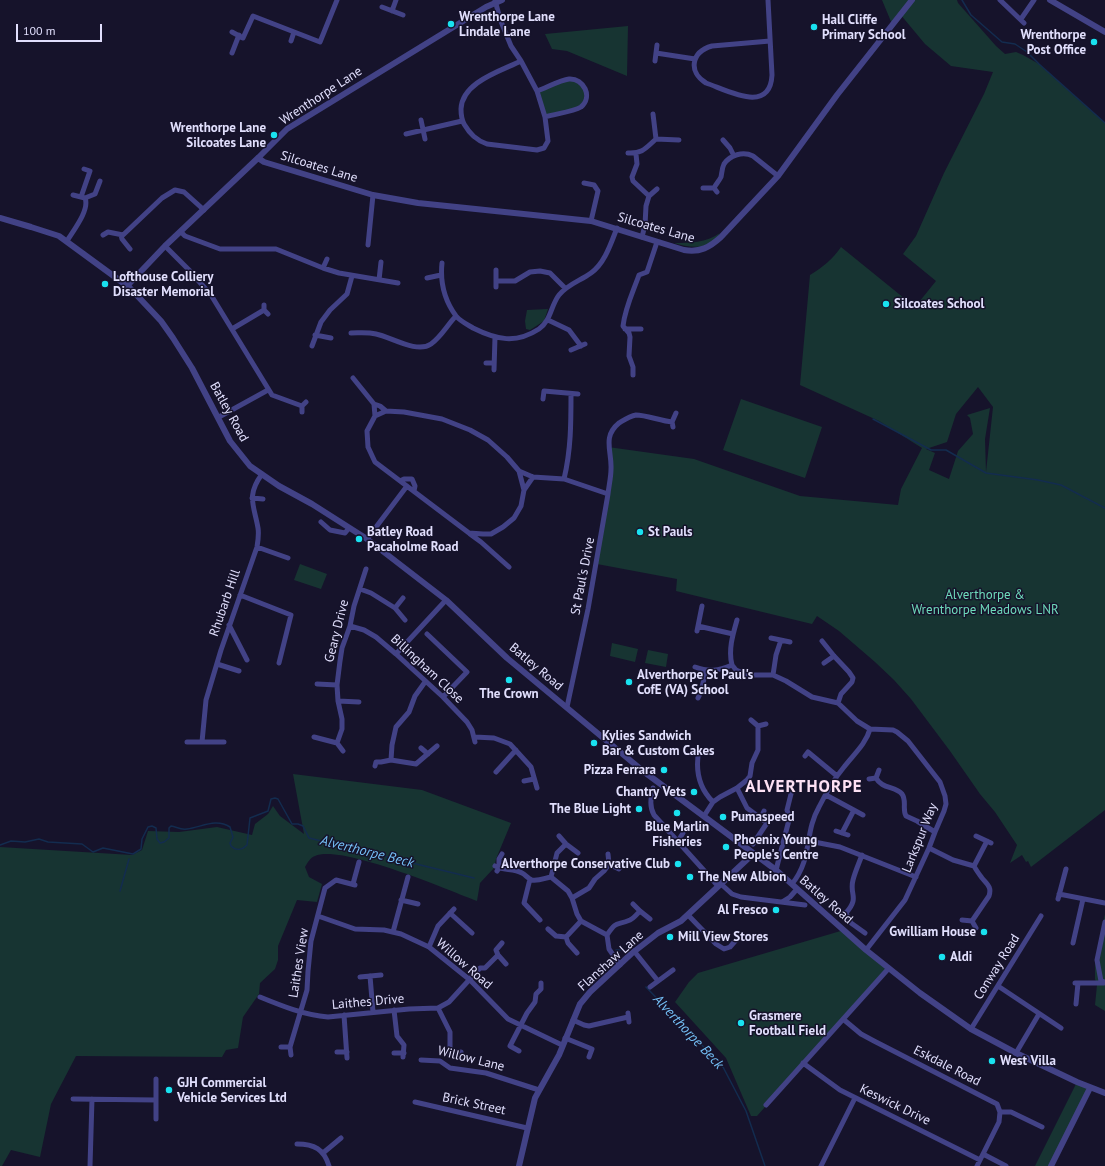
<!DOCTYPE html>
<html>
<head>
<meta charset="utf-8">
<style>
	body { margin:0 }
	#map { position:relative; width:1105px; height:1166px; overflow:hidden; background:#16132b; font-family:"PT Sans",sans-serif }
	canvas { display:block }
	.scale { position:absolute; left:16px; top:24px; width:86px; height:18px; box-sizing:border-box; border:2px solid #e1dffd; border-top:0; padding-left:5px; font-size:12px; line-height:14px; white-space:nowrap; color:#e1dffd; -webkit-text-stroke:3px #16132b; paint-order:stroke }
</style>
</head>
<body>
<div id="map">
<canvas width="1105" height="1166"></canvas>
<div class="scale">100 m</div>
</div>
<script>
const ctx = document.querySelector('canvas').getContext('2d');
ctx.lineJoin = 'round';
function fill(path, color) { ctx.fillStyle = color; ctx.fill(path, 'evenodd'); }
function stroke(path, color, width, dash) { ctx.strokeStyle = color; ctx.lineWidth = width; ctx.lineCap = dash ? 'butt' : 'round'; ctx.setLineDash(dash || []); ctx.stroke(path); }
function write(font, color, halo, rows, align = 'center') {
  ctx.font = font + ' "PT Sans",sans-serif'; ctx.lineWidth = 3; ctx.setLineDash([]); ctx.textBaseline = 'middle'; ctx.strokeStyle = halo; ctx.fillStyle = color; for (const [text, x, y, turn = 0] of rows) {
    ctx.save(); ctx.translate(x, y); ctx.rotate((+turn || 0) * Math.PI / 180); ctx.textAlign = isNaN(turn) ? turn : align; if (halo) ctx.strokeText(text, 0, 0); ctx.fillText(text, 0, 0); ctx.restore();
  }
}
fill(new Path2D(`
	M882,0H957L958,3L996,46L1005,54L1016,52L1023,55L1039,64L1105,123V810L1031,867L1028,861L1026,862L1022,855L1010,863L1017,845L995,812L980,794L950,751L911,699L894,680L875,662L839,631L817,616L812,624L676,591L677,579L597,564L610,480L608,447L694,459L800,496L898,505L901,489L922,448L879,421L800,385L810,275C823,267 833,259 841,247L915,307L936,281L903,254L916,236L944,173L984,94L993,72L951,66L925,44L900,14L892,24ZM978,387L993,407L986,472L985,439L990,408L967,415L970,418L973,434L958,451L949,479L929,470L935,453L926,449L947,442L956,414Z
	M628,26L627,76L567,51L552,49L545,34Z
	M568,79L575,80L586,90L582,106L545,117L537,91Z
	M720,233C711,251 690,248 674,243C690,243 706,243 720,233Z
	M548,309L544,321L530,330L526,329L525,321L527,310Z
	M741,399L822,427L805,478L723,450Z
	M300,564L327,574L321,589L294,580Z
	M612,643L638,649L635,662L610,656Z
	M648,650L668,654L666,667L645,663Z
	M293,774L422,790L511,823L496,859L494,868L480,883L477,901C448,890 341,844 315,856C310,858 308,862 305,867L309,877L322,884L317,902L297,900L278,946V960L275,969L260,983L259,994L243,1017L238,1048L226,1050L222,1057L76,1056L51,1104L40,1157L11,1150L2,1166H0V847L132,855L142,850L148,831L179,832L217,827L252,835L255,824L268,814L273,806L280,816L304,834Z
	M1105,914V1011L1095,1005L1097,985L1095,979V960Z
	M844,930L889,968L757,1116H751L726,1058L675,1002L689,982L698,973Z
	M1077,1082L1090,1088L1051,1166H1035Z`), '#173432');
stroke(new Path2D(`
	M962,0L971,15L1002,42L1015,44L1027,52L1039,64L1105,123
	M873,419L931,450H946L986,473L1038,480L1061,485L1105,508
	M0,845L11,841L25,842L39,839L48,842L82,844L93,852L103,848L133,854L141,849L142,839L148,827L152,826L156,828L157,839L160,843L164,842L169,838V828L171,826C177,827 180,830 187,829C202,827 216,818 230,827L233,837L230,843L231,846C236,851 242,850 247,845L250,818L268,811L271,799L275,798L278,799L292,824H298L303,826L309,838L474,878
	M120,891L129,859
	M616,950H623L626,952
	M646,987L723,1067L746,1111L765,1166`), '#132c4f', 1.5);
stroke(new Path2D(`
	M495,0L500,19L511,46L521,61L537,91L545,117L548,141L544,148L537,150L487,144C476,140 470,134 464,124C462,120 461,115 461,109C462,82 501,71 521,61
	M768,0L772,75C770,115 727,90 706,83C688,72 691,52 712,46L770,41
	M1000,0L1024,23
	M382,7L403,15
	M392,11L396,0
	M1021,19L1034,0
	M232,32L243,38L253,16L320,42L337,0
	M291,41L294,32
	M232,53L239,35
	M656,53L695,59
	M655,61L657,45
	M537,91C546,88 560,80 569,79C584,78 593,97 581,107C573,112 554,114 545,117
	M421,120L425,139
	M406,134L462,121
	M656,139L679,140
	M723,140L730,148L734,156
	M628,153C642,154 646,148 656,139L653,114
	M636,154L637,164L632,177L633,181L649,196
	M584,183L594,185L598,191L591,221
	M703,188H714L717,192
	M714,188C716,184 719,181 721,177C722,172 722,168 724,164C730,155 743,151 753,156L778,176
	M81,197L90,171L84,169
	M85,198L95,194L100,181
	M181,232L185,236L220,249H276L323,268L339,273L398,283
	M103,235L108,232L123,235L162,198L175,190L184,192L204,210
	M121,235L122,239L130,249
	M642,237L645,225L646,206L649,196L657,189
	M67,241C73,231 90,210 85,198L73,195
	M368,245L373,195
	M165,246L189,270L211,295L272,395L302,406
	M442,263C440,282 445,301 456,316C460,321 468,325 473,328C497,340 516,344 539,329C551,321 551,305 559,295C568,284 580,281 591,273C605,263 611,243 617,228
	M323,268L327,259
	M496,270V287
	M427,278L441,275
	M379,280L381,262
	M496,281H515L530,272L540,271L550,273L565,288
	M264,305V310L268,314
	M548,320L569,330L581,346
	M232,329L264,310
	M625,329H641
	M351,333C360,333 367,332 376,334C391,337 417,354 431,344C441,337 448,324 456,316
	M315,335L331,338
	M312,346L321,322L330,310L347,294L352,276
	M571,350L585,344
	M486,363H494
	M494,370L495,337
	M633,375V367L629,356L630,337L629,333L623,326C625,308 633,292 639,275L647,272L657,242
	M353,378L374,404L380,406L386,411L404,412L442,419L470,430L488,440L507,457L519,471L533,477L564,479L608,494L588,609L567,707
	M543,399L544,391L578,394
	M374,404L375,416
	M386,411L375,416L367,431L368,447L375,462L469,533L483,534H491L503,527L514,518L521,506L524,490L519,471
	M302,412V406L306,402
	M219,417L268,390
	M673,427L672,422L676,413
	M564,479C571,450 571,423 571,394
	M400,481L404,479H412L415,486L414,491
	M524,490L533,477
	M608,494C609,485 611,477 611,469C612,451 602,437 619,423C624,420 630,416 636,415C646,415 661,421 672,422
	M252,498L263,499
	M321,522L330,530L345,533L349,528
	M470,534L481,542L509,567
	M367,539L407,486
	M257,547L288,558
	M360,589L371,593L395,608L405,620
	M240,595L291,615L279,663
	M395,608L403,598
	M229,625L247,660
	M350,626L364,630L376,637L396,654L443,697L467,722L472,730L475,742
	M698,626L733,634
	M697,631L702,606
	M427,634L467,672L443,697
	M771,638L790,642
	M822,641L834,656L849,672L853,678L852,682L841,694L838,703
	M396,654L446,600
	M824,663L834,656
	M217,664L239,671
	M732,665C728,650 733,634 737,620
	M695,667C709,672 718,671 732,665L736,670L743,673L750,675H773L786,681L812,697L838,703L857,721L870,729L893,730L897,732L908,741L940,782L945,796L946,804L944,811L935,832L929,848L905,900L866,950
	M773,675L776,655L781,640
	M317,684L337,685
	M698,698C703,689 703,680 706,671
	M338,701L359,702
	M751,720L758,726L766,724
	M314,737L337,743L343,751
	M475,737L494,738L510,744L531,767L537,788
	M187,742H224
	M202,742L206,700L221,650L257,547C258,541 259,534 258,528C254,505 246,496 262,474
	M337,743L342,729V719L338,701L337,685L340,661L342,648L350,626L354,606L366,569
	M421,748L428,754
	M699,750C695,770 699,788 713,802
	M805,756L808,752L837,776
	M391,760L392,745L396,727L409,712L415,696L425,682
	M375,766L376,762H381L391,760L416,764L437,746
	M496,772L516,750
	M876,778C882,789 895,786 902,794C907,801 902,809 906,816L917,821L935,832
	M869,779L876,778L879,770
	M524,781L534,779
	M653,788C651,798 649,806 654,815L718,886
	M737,788L747,808L767,823L753,844
	M826,795L863,815
	M704,816L713,802L720,797L737,788L747,780L750,776L752,763L758,750V726
	M761,817L764,811
	M836,831L848,835
	M842,833L854,810
	M559,836L566,844L578,853
	M976,836L991,843
	M678,841L683,833
	M809,841L840,847L916,877
	M929,848L953,860L974,866C976,870 979,874 982,878C987,884 992,887 989,896L972,921
	M608,854L609,864L619,869
	M495,866C503,871 513,868 522,873C526,875 528,879 532,880C539,881 545,878 551,877L568,891L572,898L577,914L581,921L607,935L609,949L620,965
	M974,866L987,841
	M776,870L789,820V816L787,810L791,794
	M497,871L499,868V859L502,854
	M551,877L557,853L566,844
	M530,879L524,903L540,920
	M353,884L359,862
	M721,884L732,894L741,897L805,905
	M792,884C813,858 804,833 819,807C826,793 834,779 844,767C853,755 866,744 870,729
	M1059,894L1105,903
	M572,898L589,888L595,879L604,871L609,864
	M1058,899L1066,869
	M401,900L418,904
	M782,902L790,897L797,889
	M633,904L640,911L650,919
	M450,913L472,933
	M839,913H846L851,923L865,933
	M846,913C860,897 849,895 853,880C855,872 859,863 862,855
	M688,915L716,944L724,949L730,947L736,940
	M318,916L355,929L384,930L401,934L429,947L470,980L508,1019L562,1045
	M962,920L972,921L976,928
	M1105,922L1097,960L1101,981L1105,982
	M548,929L556,936L566,937
	M393,932L408,877
	M607,935C617,920 616,926 630,920C634,918 637,914 640,911
	M1073,943L1083,899
	M429,947L438,926L454,909
	M634,951L658,981
	M577,953L568,943L566,937L581,921
	M498,955L506,964
	M370,976L373,1012
	M360,977L381,975
	M1075,983H1104
	M998,986L1061,1028
	M650,987L673,970
	M260,997C282,1006 304,1015 328,1017L409,1009L438,1008L449,1002L480,968H485L498,955L496,950L502,943
	M1076,1004L1078,983
	M438,1008L450,1032V1055
	M394,1010L397,1036L404,1045L403,1057
	M628,1013L629,1022
	M344,1015L347,1058
	M843,1019L861,1034L874,1041L993,1102L997,1104L1000,1112H1011L1042,1127
	M573,1020L584,1025L589,1026L628,1017
	M971,1029L1041,916
	M565,1038L592,1049L589,1057
	M281,1047H290
	M519,1051L510,1046L527,1013L535,1002L536,994L541,989V983
	M337,1052H347
	M450,1052H461
	M394,1053H404
	M1016,1053L1039,1014
	M291,1055L290,1047L307,990L308,971L311,941L325,888L336,880L355,885
	M421,1060L440,1061L450,1068L486,1073L539,1090
	M803,1063L840,1090L980,1160
	M73,1099L156,1100
	M415,1102L527,1128
	M766,1105L889,968
	M156,1119V1079
	M297,1144C314,1144 324,1149 329,1166
	M323,1153L341,1138
	M983,1154L1006,1166
	M90,1166L92,1099
	M821,1166L855,1098
	M977,1166L999,1122L1000,1112`), '#424286', 5);
stroke(new Path2D(`
	M1050,0L1105,32
	M258,158L264,162L373,195L418,203L591,221L684,250C700,253 710,247 721,237L778,176L837,95L912,0
	M0,218L31,227L59,236L130,288L161,321L173,338L192,368L230,441L250,466L279,486L312,504L367,539L446,600L507,658L643,771L776,870L866,950L920,993L971,1029L1016,1053L1077,1082L1105,1093
	M127,286L165,246L258,158L287,129L486,7L502,0
	M519,1166L535,1098L559,1055L580,1004L590,992L631,954L658,933L681,921L753,854
	M1051,1166L1090,1088`), '#424286', 6);
for (const [x, y, r, color] of [
	[451,24,4,"#19e2f0"],
	[814,27,4,"#19e2f0"],
	[1094,42,4,"#19e2f0"],
	[274,135,4,"#19e2f0"],
	[105,284,4,"#19e2f0"],
	[886,304,4,"#19e2f0"],
	[640,532,4,"#19e2f0"],
	[359,539,4,"#19e2f0"],
	[509,680,4,"#19e2f0"],
	[629,682,4,"#19e2f0"],
	[594,743,4,"#19e2f0"],
	[664,770,4,"#19e2f0"],
	[694,792,4,"#19e2f0"],
	[639,809,4,"#19e2f0"],
	[677,813,4,"#19e2f0"],
	[723,817,4,"#19e2f0"],
	[726,847,4,"#19e2f0"],
	[678,864,4,"#19e2f0"],
	[690,877,4,"#19e2f0"],
	[776,910,4,"#19e2f0"],
	[984,932,4,"#19e2f0"],
	[670,937,4,"#19e2f0"],
	[942,957,4,"#19e2f0"],
	[741,1023,4,"#19e2f0"],
	[992,1061,4,"#19e2f0"],
	[169,1090,4,"#19e2f0"]
]) { const dot = new Path2D(); dot.arc(x, y, r, 0, 2 * Math.PI); ctx.fillStyle = color; ctx.fill(dot); stroke(dot, '#16132b', 1.5); }
write('bold 13px', '#e1dffd', '#16132b', [
	["Wrenthorpe Lane",459,17],
	["Lindale Lane",459,32],
	["Hall Cliffe",822,20],
	["Primary School",822,35],
	["Wrenthorpe",1086,35,"right"],
	["Post Office",1086,50,"right"],
	["Wrenthorpe Lane",266,128,"right"],
	["Silcoates Lane",266,143,"right"],
	["Lofthouse Colliery",113,277],
	["Disaster Memorial",113,292],
	["Silcoates School",894,304],
	["Batley Road",367,532],
	["Pacaholme Road",367,547],
	["St Pauls",648,532],
	["Alverthorpe St Paul's",637,675],
	["CofE (VA) School",637,690],
	["The Crown",509,694,"center"],
	["Kylies Sandwich",602,736],
	["Bar & Custom Cakes",602,751],
	["Pizza Ferrara",656,770,"right"],
	["Chantry Vets",686,792,"right"],
	["The Blue Light",631,809,"right"],
	["Pumaspeed",731,817],
	["Blue Marlin",677,827,"center"],
	["Fisheries",677,842,"center"],
	["Phoenix Young",734,840],
	["People's Centre",734,855],
	["Alverthorpe Conservative Club",670,864,"right"],
	["The New Albion",698,877],
	["Al Fresco",768,910,"right"],
	["Gwilliam House",976,932,"right"],
	["Mill View Stores",678,937],
	["Aldi",950,957],
	["Grasmere",749,1016],
	["Football Field",749,1031],
	["West Villa",1000,1061],
	["GJH Commercial",177,1083],
	["Vehicle Services Ltd",177,1098]
], 'left');
write('13px', '#e1dffd', '#16132b', [
	["Wrenthorpe Lane",321,96,-33],
	["Silcoates Lane",319,167,17],
	["Silcoates Lane",656,228,16],
	["Batley Road",229,412,61],
	["St Paul's Drive",583,576,-79],
	["Rhubarb Hill",225,603,-71],
	["Geary Drive",337,631,-76],
	["Batley Road",536,667,40],
	["Billingham Close",427,669,43],
	["Larkspur Way",920,838,-68],
	["Batley Road",826,900,41],
	["Flanshaw Lane",611,961,-42],
	["Laithes View",299,963,-81],
	["Willow Road",464,964,41],
	["Conway Road",997,967,-58],
	["Laithes Drive",368,1002,-5],
	["Willow Lane",471,1059,14],
	["Eskdale Road",947,1066,27],
	["Brick Street",474,1104,12],
	["Keswick Drive",895,1105,26]
]);
write('13px', '#6edabb', '#16132b', [
	["Alverthorpe &",985,595],
	["Wrenthorpe Meadows LNR",985,610]
]);
write('italic 14px', '#74bff6', '#16132b', [
	["Alverthorpe Beck",367,852,14],
	["Alverthorpe Beck",688,1032,47]
]);
ctx.letterSpacing = '1px';
write('bold 17px', '#fde1f4', '#16132b', [
	["ALVERTHORPE",804,787]
]);
ctx.letterSpacing = '0px';
</script>
</body>
</html>
